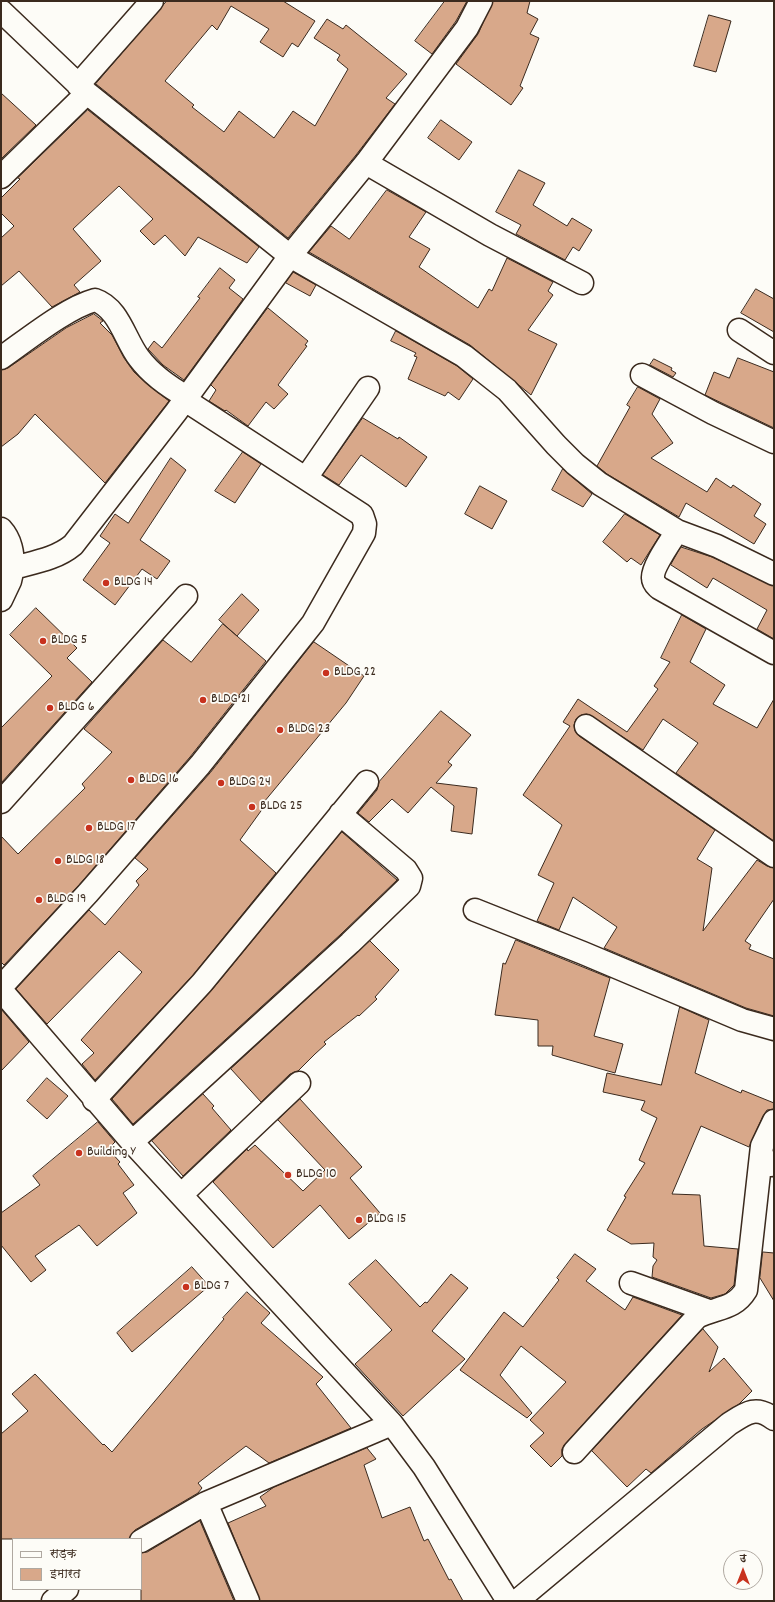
<!DOCTYPE html>
<html>
<head>
<meta charset="utf-8">
<style>
	body { margin:0 }
	#map { position:relative; width:775px; height:1602px; overflow:hidden; background:#fdfcf7; font-family:Dekko,"Playpen Sans Deva",sans-serif }
	canvas { display:block }
	.frame { position:absolute; inset:0; border:2px solid #3b2a1e; pointer-events:none }
	.legend { position:absolute; left:12px; top:1538px; width:130px; height:52px; box-sizing:border-box; background:#fdfcf7; border:1px solid #afa8a0; margin:0; padding:5px 7px; list-style:none; font-size:12px; color:#3b2a1e }
	.legend li { display:flex; align-items:center; gap:8px; height:20px }
	.legend b { width:20px; border:1px solid #afa8a0 }
	.north { position:absolute; left:723px; top:1550px; width:40px; height:40px; box-sizing:border-box; background:#fdfcf7; border:1px solid #afa8a0; border-radius:50%; rotate:0deg; font-size:11px; font-weight:700; line-height:16px; text-align:center; color:#3b2a1e }
	.north::after { content:''; display:block; margin:auto; width:14px; height:18px; background:#c8321e; clip-path:polygon(50% 0,100% 100%,50% 72%,0 100%) }
</style>
</head>
<body>
<div id="map">
<canvas width="775" height="1602"></canvas>
<div class="frame"></div>
<ul class="legend">
<li><b style="height:5px;background:#fdfcf7"></b>सड़क</li>
<li><b style="height:11px;background:#d8a88a"></b>इमारत</li>
</ul>
<div class="north">उ</div>
</div>
<script>
const ctx = document.querySelector('canvas').getContext('2d');
ctx.lineJoin = 'round';
function fill(path, color) { ctx.fillStyle = color; ctx.fill(path, 'evenodd'); }
function stroke(path, color, width, dash) { ctx.strokeStyle = color; ctx.lineWidth = width; ctx.lineCap = dash ? 'butt' : 'round'; ctx.setLineDash(dash || []); ctx.stroke(path); }
function write(font, color, halo, rows, align = 'center') {
  ctx.font = font + ' Dekko,sans-serif'; ctx.lineWidth = 3.5; ctx.setLineDash([]); ctx.textBaseline = 'middle'; ctx.strokeStyle = halo; ctx.fillStyle = color; for (const [text, x, y, turn = 0] of rows) {
    ctx.save(); ctx.translate(x, y); ctx.rotate((+turn || 0) * Math.PI / 180); ctx.textAlign = isNaN(turn) ? turn : align; if (halo) ctx.strokeText(text, 0, 0); ctx.fillText(text, 0, 0); ctx.restore();
  }
}
const building = new Path2D(`
	M167,1H283L315,21L298,47L292,43L283,57L260,42L269,29L231,6L217,30L212,25L165,81L194,105L192,107L224,132L239,111L274,138L293,111L315,126L348,69L337,60L340,55L314,38L327,19L343,29L346,25L407,74L386,98L395,104L356,155L288,238L96,84Z
	M445,1H467L456,21L432,54L415,41Z
	M493,1H530L527,13L538,19L530,34L539,38L520,86L523,88L511,105L456,64L478,34Z
	M709,15L731,21L716,72L694,66Z
	M1,93L36,125L1,159Z
	M88,110L259,247L247,263L198,237L185,256L165,235L154,245L140,231L153,219L119,186L73,229L101,261L74,285L80,292L52,307L19,271L1,286V238L14,226L1,213V198L20,179L18,178Z
	M441,120L472,142L459,160L428,138Z
	M519,170L545,183L533,205L567,226L572,218L592,230L579,251L573,247L565,260L516,234L521,225L496,212Z
	M387,190L426,212L409,237L430,249L419,267L478,308L489,289L492,291L507,258L553,282L548,291L553,295L528,330L557,344L531,395L470,345L309,252L331,226L349,239Z
	M220,268L235,280L229,288L243,299L184,380L163,365L148,349L154,341L162,348L200,298L198,297Z
	M293,272L316,285L310,296L286,283Z
	M756,289L774,299V332L741,313Z
	M268,308L308,341L305,345L307,346L278,385L288,394L274,409L266,402L248,426L226,410L225,411L209,401L216,390L211,385Z
	M94,314L103,321L100,323L112,335L124,358L134,372L147,384L169,401L105,483L35,414L18,434L1,447V370L8,368L66,328Z
	M396,331L457,366L473,379L459,400L448,392L445,396L408,379L417,357L414,356L416,353L391,341Z
	M738,358L774,372V428L705,395L714,372L729,378Z
	M654,359L672,368L671,370L676,373L673,377L650,365Z
	M638,387L660,399L652,414L673,443L651,458L707,492L716,478L731,488L733,485L761,504L754,516L766,524L754,544L686,503L679,517L607,474L597,466L630,407L627,405Z
	M363,418L398,439L399,437L427,457L406,487L361,455L339,485L323,475Z
	M243,452L261,464L235,503L215,491Z
	M171,458L186,470L140,540L170,561L157,579L142,569L115,605L83,580L110,543L100,536L115,514L128,523Z
	M563,469L592,494L583,507L552,490Z
	M480,486L507,501L492,529L465,514Z
	M625,514L660,535L641,565L631,558L627,562L603,542Z
	M681,547L712,557L774,586V639L757,629L767,610L713,578L707,588L671,565Z
	M242,594L259,610L237,636L219,620Z
	M36,608L77,648L67,658L92,682L1,783V728L52,676L10,635Z
	M682,615L706,629L690,662L725,685L713,704L757,728L774,699V841L676,773L698,743L663,719L643,750L587,714L581,715L576,719L574,725L575,731L579,736L715,830L697,859L712,868L703,931L757,860L767,866L774,868V899L745,941L751,945L749,949L774,959V1016L746,1008L604,948L617,927L573,897L559,930L537,921L554,883L538,875L562,825L523,795L570,726L563,722L578,699L627,732L658,689L654,686L670,662L661,658Z
	M223,624L266,661L190,757L79,885L4,965L1,962V836L18,854L85,788L82,784L112,752L84,729L163,640L191,662Z
	M314,642L364,676L346,703L264,802L266,804L240,840L276,873L193,975L95,1080L82,1064L94,1053L81,1040L142,972L119,951L47,1024L16,989L89,910L105,925L139,885L136,881L148,869L135,858L210,773Z
	M441,711L471,735L448,762L452,765L436,783L477,788L472,834L451,831L454,806L431,787L408,813L392,799L369,822L358,813L377,790L379,782Z
	M342,832L397,880L341,934L133,1124L112,1099L211,991Z
	M516,940L610,978L594,1036L623,1044L615,1073L552,1055L553,1046H538V1020L495,1015L503,963L505,964Z
	M370,941L399,970L375,997L377,999L359,1016L358,1015L324,1042L326,1044L315,1054L298,1071L290,1074L261,1102L231,1069Z
	M680,1007L709,1020L695,1073L741,1093L742,1090L774,1103V1109L767,1110L763,1116L749,1147L701,1126L672,1194L700,1195L704,1246L738,1249L734,1285L725,1294L711,1298L652,1277L653,1266L657,1260L653,1257L654,1243L631,1244L607,1230L626,1197L624,1196L645,1163L639,1160L657,1118L641,1110L645,1101L603,1092L607,1073L661,1085Z
	M1,1009L29,1042L1,1071Z
	M47,1078L68,1096L47,1119L27,1101Z
	M203,1094L214,1106L212,1108L231,1130L183,1176L152,1141Z
	M300,1099L362,1167L350,1178L380,1213L349,1239L320,1205L273,1248L213,1182L247,1149L248,1151L255,1145L303,1191L325,1170L278,1120Z
	M98,1122L115,1142L108,1149L120,1162L118,1164L134,1185L123,1193L137,1213L97,1246L79,1225L35,1256L46,1270L31,1282L1,1245V1213L40,1185L33,1176Z
	M763,1252L774,1253V1301L760,1278Z
	M575,1254L596,1269L586,1281L625,1310L633,1297L682,1315L565,1444L562,1449V1456L551,1467L530,1446L544,1433L530,1420L566,1382L521,1346L500,1375L532,1413L527,1418L460,1370L504,1312L523,1327L559,1280L557,1278Z
	M376,1260L420,1307L425,1302L427,1303L451,1274L468,1288L432,1331L465,1359L403,1416L355,1364L392,1330L349,1284Z
	M192,1267L209,1286L132,1352L117,1333Z
	M247,1292L270,1313L261,1323L323,1377L316,1384L351,1428L269,1463L246,1446L198,1483L202,1488L198,1493L135,1530L129,1539H1V1434L28,1411L12,1394L35,1374L103,1445L104,1444L112,1452L224,1319L223,1318Z
	M703,1329L718,1347L709,1372L724,1358L752,1391L739,1404L702,1429L651,1473L646,1469L627,1487L592,1451Z
	M367,1448L376,1459L364,1465L382,1518L410,1507L424,1541L428,1539L449,1580L451,1579L463,1601H260L228,1523L266,1506L260,1497L274,1487Z
	M200,1521L234,1601H141V1553L147,1552Z`);
fill(building, '#d8a88a');
stroke(building, '#3b2a1e', 1);
const minor = new Path2D(`
	M1,11L87,93L290,256L464,356L507,390L556,445L575,464L600,484L677,531L717,546L774,574
	M78,85L152,1
	M366,163L490,235L582,283
	M1,177L87,93
	M739,330L774,353
	M1,358C27,340 66,308 95,300C119,308 125,340 139,358C151,374 169,387 187,397
	M642,375L713,413L774,442
	M306,478L368,388
	M1,529C11,540 13,553 13,568
	M677,531C671,541 652,567 653,578C653,583 656,585 659,588L774,653
	M1,600L10,581L13,568C35,562 56,559 73,545L176,412L290,256L366,163L467,28L481,1
	M586,726L774,856
	M1,802L186,596
	M475,910L583,953L742,1020L774,1029
	M1,987L88,893L200,765L313,623L364,533L365,524L362,515L185,400
	M1,990L132,1142L392,1424L424,1467L508,1601
	M94,1100L202,983L367,782
	M132,1142L350,943L409,886L411,878L406,870L340,814
	M771,1165L761,1155L762,1146L774,1121
	M182,1194L299,1083
	M631,1283L709,1311
	M574,1452L697,1317C716,1307 734,1310 746,1290L761,1155
	M206,1503L248,1601
	M141,1541L206,1503L392,1424
	M53,1601L67,1589
	M517,1601L729,1424C746,1413 756,1405 774,1419`);
stroke(minor, '#3b2a1e', 25);
stroke(minor, '#fdfcf7', 22);
for (const [x, y, r, color] of [
	[106,583,4,"#c8321e"],
	[43,641,4,"#c8321e"],
	[326,673,4,"#c8321e"],
	[203,700,4,"#c8321e"],
	[50,708,4,"#c8321e"],
	[280,730,4,"#c8321e"],
	[131,780,4,"#c8321e"],
	[221,783,4,"#c8321e"],
	[252,807,4,"#c8321e"],
	[89,828,4,"#c8321e"],
	[58,861,4,"#c8321e"],
	[39,900,4,"#c8321e"],
	[79,1153,4,"#c8321e"],
	[288,1175,4,"#c8321e"],
	[359,1220,4,"#c8321e"],
	[186,1287,4,"#c8321e"]
]) { const dot = new Path2D(); dot.arc(x, y, r, 0, 2 * Math.PI); ctx.fillStyle = color; ctx.fill(dot); stroke(dot, '#fdfcf7', 1.5); }
write('14px', '#3b2a1e', '#fdfcf7', [
	["BLDG 14",114,583],
	["BLDG 5",51,641],
	["BLDG 22",334,673],
	["BLDG 21",211,700],
	["BLDG 6",58,708],
	["BLDG 23",288,730],
	["BLDG 16",139,780],
	["BLDG 24",229,783],
	["BLDG 25",260,807],
	["BLDG 17",97,828],
	["BLDG 18",66,861],
	["BLDG 19",47,900],
	["Building Y",87,1153],
	["BLDG 10",296,1175],
	["BLDG 15",367,1220],
	["BLDG 7",194,1287]
], 'left');
</script>
</body>
</html>
